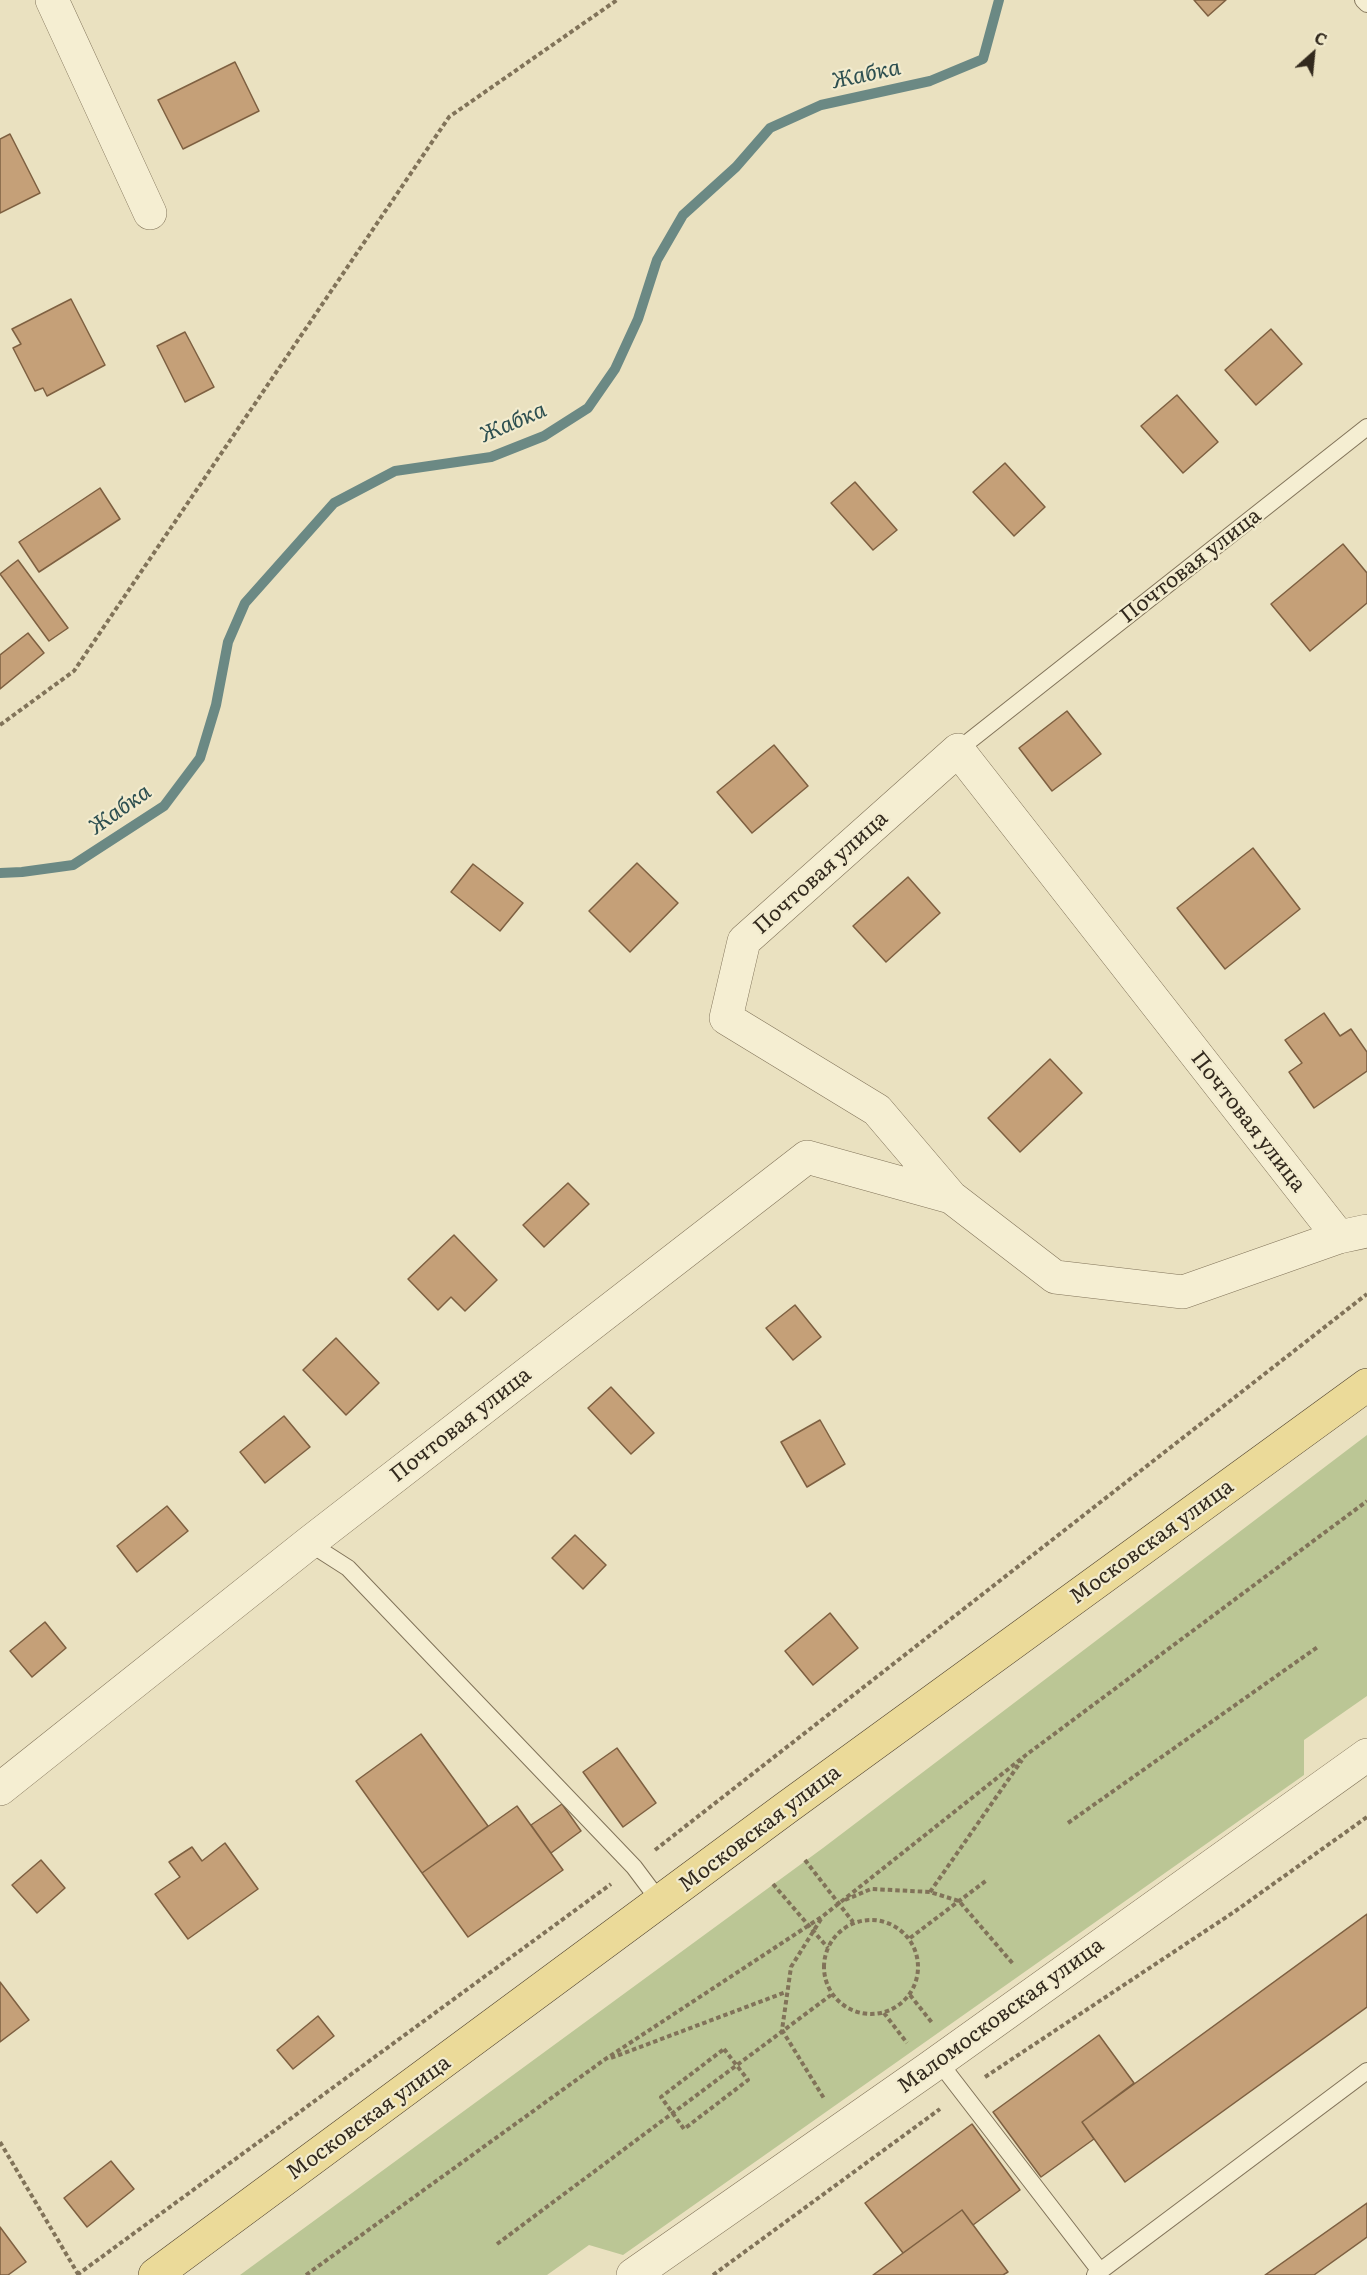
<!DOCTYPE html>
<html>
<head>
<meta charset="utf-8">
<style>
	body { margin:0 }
	#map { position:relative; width:1367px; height:2275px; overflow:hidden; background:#eae1c0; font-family:Literata,serif }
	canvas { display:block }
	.north { position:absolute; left:1283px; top:24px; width:60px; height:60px; -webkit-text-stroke:4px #f2ebce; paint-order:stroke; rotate:27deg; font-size:16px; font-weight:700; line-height:24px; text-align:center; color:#32291d }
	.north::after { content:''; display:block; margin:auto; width:21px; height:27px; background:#32291d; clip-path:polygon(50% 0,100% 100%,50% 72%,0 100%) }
</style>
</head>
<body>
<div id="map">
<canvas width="1367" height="2275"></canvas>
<div class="north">С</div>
</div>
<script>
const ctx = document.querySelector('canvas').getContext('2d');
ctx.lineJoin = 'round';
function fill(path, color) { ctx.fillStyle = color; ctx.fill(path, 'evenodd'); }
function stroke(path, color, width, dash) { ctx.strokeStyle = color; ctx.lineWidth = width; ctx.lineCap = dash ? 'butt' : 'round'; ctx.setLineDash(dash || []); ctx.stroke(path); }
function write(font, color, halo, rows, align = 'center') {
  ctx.font = font + ' Literata,serif'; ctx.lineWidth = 4.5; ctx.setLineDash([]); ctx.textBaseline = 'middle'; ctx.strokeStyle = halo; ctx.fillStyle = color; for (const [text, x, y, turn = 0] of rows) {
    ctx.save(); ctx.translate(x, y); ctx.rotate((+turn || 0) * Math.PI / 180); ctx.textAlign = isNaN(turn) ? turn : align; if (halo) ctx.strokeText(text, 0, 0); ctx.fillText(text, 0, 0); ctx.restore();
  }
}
fill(new Path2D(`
	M1367,1435V1696L1304,1740V1775L623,2255L589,2245L547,2275H240L823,1848Z`), '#bbc695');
stroke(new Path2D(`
	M0,873L22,872L73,865L164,806L200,758L216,705L228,642L245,603L334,503L395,471L491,457L544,436L588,408L615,369L638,319L657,260L683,215L736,167L770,128L821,105L930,81L983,59L999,0`), '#6b8984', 10);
const building = new Path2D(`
	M1194,0H1226L1208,16Z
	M235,62L259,111L183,149L158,100Z
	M10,134L40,193L0,213V139Z
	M71,299L105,365L47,396L43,388L35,391L13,348L21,344L12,329Z
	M1271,329L1302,364L1256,405L1225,370Z
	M185,332L214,387L185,402L157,346Z
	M1177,395L1218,442L1183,473L1141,426Z
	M1005,463L1045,507L1014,536L973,492Z
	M855,482L897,530L873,550L831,503Z
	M100,488L120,519L39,572L19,542Z
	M1343,544L1367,573V603L1310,651L1271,604Z
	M18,560L68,628L49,641L0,574Z
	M28,633L44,653L0,689V655Z
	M1067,711L1101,754L1052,791L1019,748Z
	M774,745L808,786L752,833L717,792Z
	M1253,848L1300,909L1225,969L1177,908Z
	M637,863L678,903L630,952L589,911Z
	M473,864L523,903L500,931L451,892Z
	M908,877L940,913L886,962L853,926Z
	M1324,1013L1340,1036L1351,1029L1367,1052V1071L1314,1108L1289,1072L1302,1063L1285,1040Z
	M1050,1059L1082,1093L1020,1152L988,1118Z
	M568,1183L589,1204L544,1247L523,1225Z
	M454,1235L497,1280L465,1311L451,1297L438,1310L408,1279Z
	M795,1305L821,1337L793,1360L766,1328Z
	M336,1338L379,1383L346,1415L303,1370Z
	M611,1387L654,1433L631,1454L588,1408Z
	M284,1416L310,1447L265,1483L240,1452Z
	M820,1420L845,1464L807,1487L781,1442Z
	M167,1506L188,1531L137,1572L117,1546Z
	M575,1535L606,1565L583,1589L552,1558Z
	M830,1613L858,1648L813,1685L785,1651Z
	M45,1622L66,1648L32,1677L10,1651Z
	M421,1734L488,1826L422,1873L356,1781Z
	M617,1748L656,1803L623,1827L583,1772Z
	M562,1804L581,1831L551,1853L531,1825Z
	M517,1806L563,1870L468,1937L422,1873Z
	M225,1843L258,1889L188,1939L155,1894L180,1877L169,1862L192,1847L202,1861Z
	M41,1860L65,1888L37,1913L12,1885Z
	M1367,1914V2007L1125,2182L1082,2122Z
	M0,1982L29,2020L0,2042Z
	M318,2016L334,2036L293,2069L277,2050Z
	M1099,2035L1134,2083L1082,2122L1094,2139L1041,2177L993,2112Z
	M972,2124L1020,2190L973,2225L962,2210L903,2253L865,2203Z
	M111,2161L134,2189L87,2227L64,2198Z
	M1367,2203V2237L1314,2275H1265Z
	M962,2210L1008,2272L1003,2275H873Z
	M0,2227L26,2262L8,2275H0Z`);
fill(building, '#c5a078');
stroke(building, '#7e6041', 1.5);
const service = new Path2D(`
	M1363,0L1367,4
	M958,750L1367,427
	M309,1543L348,1568L634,1867L661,1903
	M939,2062L1100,2271
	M1095,2275L1367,2071`);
const minor = new Path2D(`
	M52,0L150,213
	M951,1197L877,1110L726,1018L744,941L958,750L1339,1237
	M0,1789L309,1543L807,1157L951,1197L1055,1277L1183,1292L1339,1237L1367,1231`);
const tertiary = new Path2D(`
	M633,2275L928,2069L1367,1755`);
const primary = new Path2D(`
	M155,2275L786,1808L1367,1385`);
stroke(service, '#817359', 18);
stroke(minor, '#817359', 34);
stroke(tertiary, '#817359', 34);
stroke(primary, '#4f402d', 34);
stroke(new Path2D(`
	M0,725L74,671L449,117L617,0
	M1068,1823L1319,1646
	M655,1850L1367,1294
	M805,1860L853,1922
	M773,1884L828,1948
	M930,1892L1022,1760
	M845,1900L871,1889L930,1892L959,1901L1014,1965
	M821,1919L791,1967L782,2030L825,2100
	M824 1967a47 47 0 1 1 94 0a47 47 0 1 1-94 0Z
	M910,1938L987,1880
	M910,1995L933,2024
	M884,2013L907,2043
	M724,2049L748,2080L684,2129L661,2097Z
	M611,2058L786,1992
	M985,2077L1234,1912L1367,1817
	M0,2142L78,2274
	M497,2244L831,1995
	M77,2275L611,1884
	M306,2275L604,2060L823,1916L1026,1755L1367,1501
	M713,2275L940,2109`), '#817359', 4, [4.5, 3]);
stroke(service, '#f5eed2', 16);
stroke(minor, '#f5eed2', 33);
stroke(tertiary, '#f5eed2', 33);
stroke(primary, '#ebda99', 33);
write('21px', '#32291d', '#f2ebce', [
	["Почтовая улица",1191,566,-38],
	["Почтовая улица",821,873,-42],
	["Почтовая улица",1248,1122,52],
	["Почтовая улица",461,1425,-38],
	["Московская улица",1152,1542,-36],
	["Московская улица",760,1829,-37],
	["Маломосковская улица",1001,2016,-36],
	["Московская улица",369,2118,-36]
]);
write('italic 22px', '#2d4f50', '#f2ebce', [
	["Жабка",866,75,-12],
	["Жабка",513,423,-23],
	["Жабка",120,810,-35]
]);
</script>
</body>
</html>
